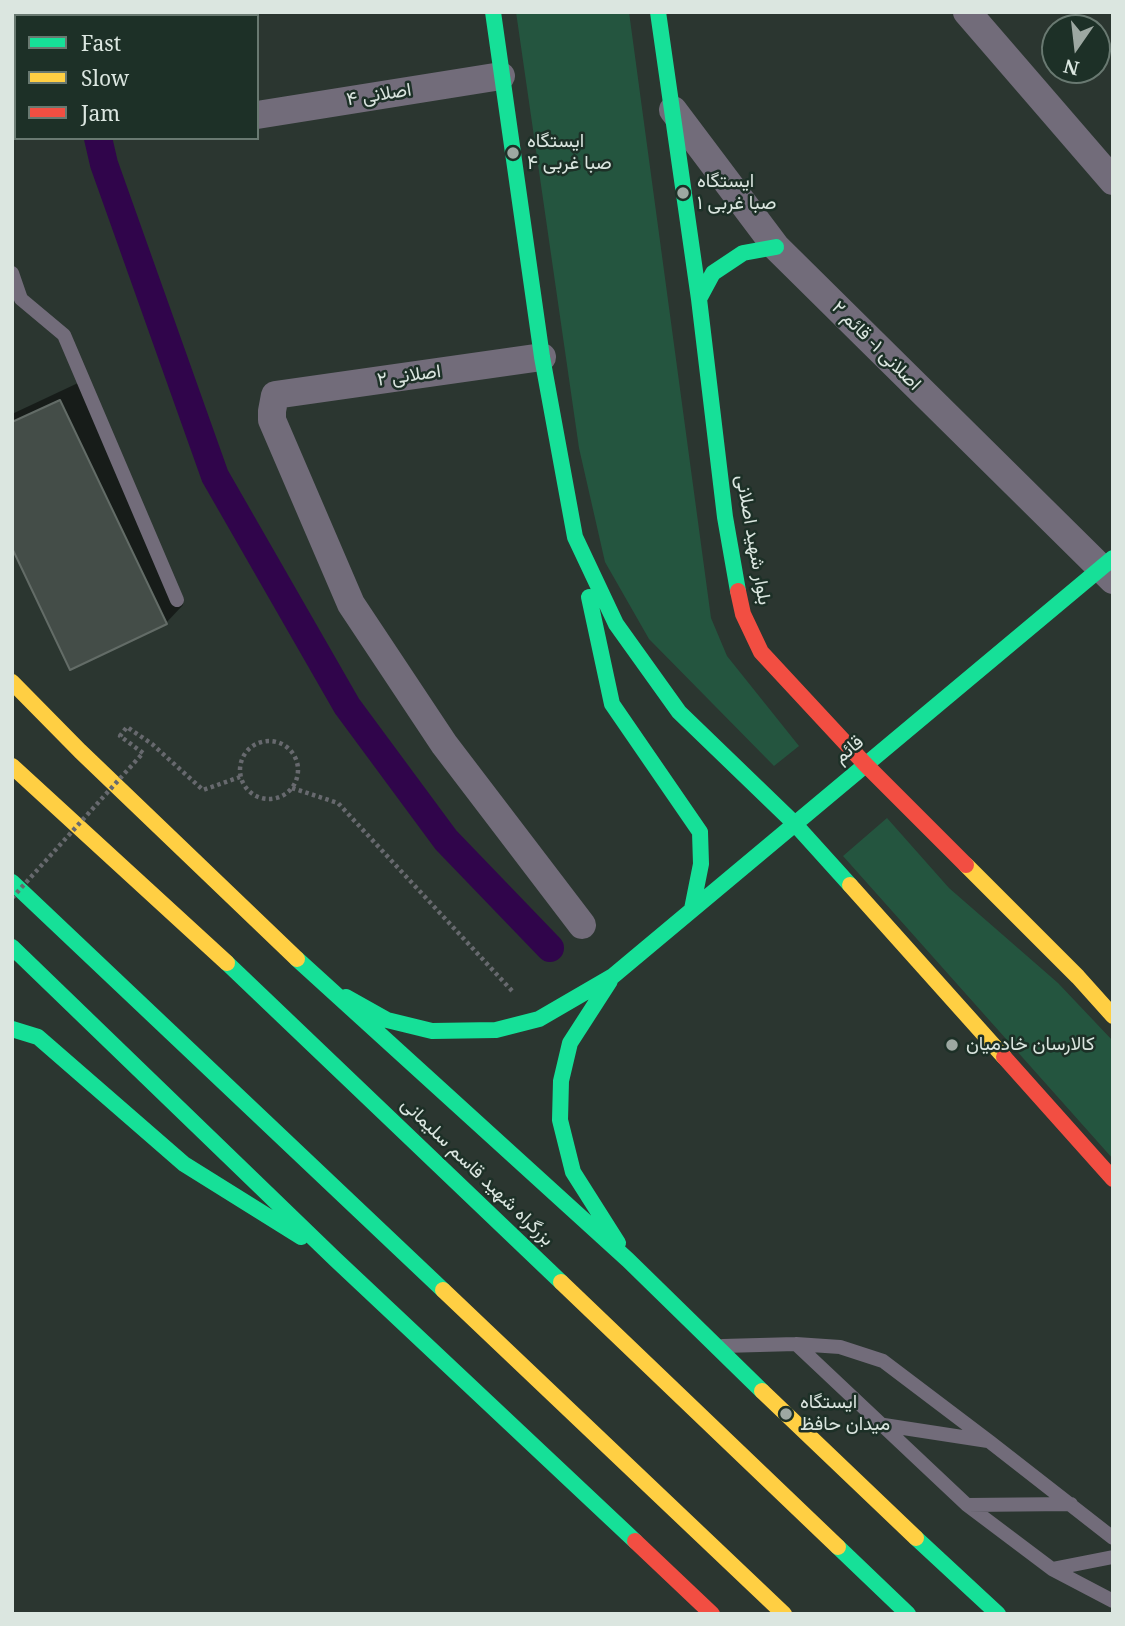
<!DOCTYPE html>
<html>
<head>
<meta charset="utf-8">
<style>
	body { margin:0 }
	#map { position:relative; width:1125px; height:1626px; overflow:hidden; background:#2b3630; font-family:"Noto Serif",serif }
	canvas { display:block }
	.frame { position:absolute; inset:0; border:14px solid #dbe6e0; pointer-events:none }
	.legend { position:absolute; left:14px; top:14px; width:245px; height:126px; box-sizing:border-box; background:#1d3027; border:2px solid #697971; margin:0; padding:9px 12px; list-style:none; font-size:21px; color:#dbe6e0 }
	.legend li { display:flex; align-items:center; gap:14px; height:35px }
	.legend b { width:35px; border:2px solid #697971 }
	.north { position:absolute; left:1041px; top:14px; width:70px; height:70px; box-sizing:border-box; background:#1d3027; border:2px solid #697971; border-radius:50%; rotate:194deg; font-size:19px; font-weight:700; line-height:28px; text-align:center; color:#dbe6e0 }
	.north::after { content:''; display:block; margin:auto; width:24px; height:32px; background:#9da8a2; clip-path:polygon(50% 0,100% 100%,50% 72%,0 100%) }
</style>
</head>
<body>
<div id="map">
<canvas width="1125" height="1626"></canvas>
<div class="frame"></div>
<ul class="legend">
<li><b style="height:9px;background:#16e098"></b>Fast</li>
<li><b style="height:9px;background:#ffcf43"></b>Slow</li>
<li><b style="height:9px;background:#f24e42"></b>Jam</li>
</ul>
<div class="north">N</div>
</div>
<script>
const ctx = document.querySelector('canvas').getContext('2d');
ctx.lineJoin = 'round';
function fill(path, color) { ctx.fillStyle = color; ctx.fill(path, 'evenodd'); }
function stroke(path, color, width, dash) { ctx.strokeStyle = color; ctx.lineWidth = width; ctx.lineCap = dash ? 'butt' : 'round'; ctx.setLineDash(dash || []); ctx.stroke(path); }
function write(font, color, halo, rows, align = 'center') {
  ctx.font = font + ' "Noto Serif",Vazirmatn,serif'; ctx.lineWidth = 5; ctx.setLineDash([]); ctx.textBaseline = 'middle'; ctx.strokeStyle = halo; ctx.fillStyle = color; for (const [text, x, y, turn = 0] of rows) {
    ctx.save(); ctx.translate(x, y); ctx.rotate((+turn || 0) * Math.PI / 180); ctx.textAlign = isNaN(turn) ? turn : align; if (halo) ctx.strokeText(text, 0, 0); ctx.fillText(text, 0, 0); ctx.restore();
  }
}
fill(new Path2D(`
	M516,12H629L711,618L727,656L799,746L774,766L649,639L605,562L579,448Z
	M887,818L949,888L1058,983L1113,1041V1159L843,856Z`), '#24553f');
fill(new Path2D(`
	M78,383L183,605L166,623L12,544V414Z`), '#0007');
stroke(new Path2D(`
	M71,12L72,16
	M98,138L104,164L215,476L347,706L446,840L550,948`), '#30054b', 28);
const building = new Path2D(`
	M60,400L167,624L70,670L12,548V422Z`);
fill(building, '#444d48');
stroke(building, '#636c67', 2);
stroke(new Path2D(`
	M240 770a29 29 0 1 1 58 0a29 29 0 1 1-58 0Z
	M143,753L120,736L127,727L152,744L203,790L240,777
	M292,788L338,803L514,993`), '#67696e', 4.5, [3.5, 3.5]);
stroke(new Path2D(`
	M12,273L21,299L64,335L177,600
	M796,1344L967,1505L1052,1569L1113,1601
	M723,1346L796,1344L840,1347L883,1361L990,1442L1113,1538
	M884,1425L988,1441
	M967,1505L1071,1504
	M1052,1569L1113,1557`), '#726c7a', 14);
stroke(new Path2D(`
	M967,12L1113,181
	M673,110L776,247L1113,580
	M257,115L501,76
	M542,357L275,395L272,411V420L351,604L444,744L582,925`), '#726c7a', 28);
stroke(new Path2D(`
	M493,12L542,357L575,537L616,624L679,712L794,823L850,885
	M658,12L699,299L725,517L738,591
	M699,299L713,273L743,253L776,247
	M589,597L612,704L700,832L701,864L692,909
	M12,882L443,1290
	M12,947L335,1259L635,1541
	M297,959L628,1260L762,1391
	M227,963L561,1282
	M610,981L570,1043L561,1081L560,1120L573,1172L618,1243
	M346,997L387,1020L432,1031L496,1030L539,1019L613,976L1113,558
	M12,1029L38,1037L184,1164L301,1237
	M916,1538L998,1614
	M838,1547L908,1614`), '#16e098', 16);
stroke(new Path2D(`
	M12,682L80,751L297,959
	M12,766L227,963
	M966,865L1078,977L1113,1016
	M850,885L1004,1057
	M561,1282L838,1547
	M443,1290L784,1614
	M762,1391L916,1538`), '#ffcf43', 16);
stroke(new Path2D(`
	M738,591L743,614L761,652L865,764L966,865
	M1004,1057L1113,1179
	M635,1541L712,1614`), '#f24e42', 16);
stroke(new Path2D(`
	M12,898L143,753`), '#67696e', 4.5, [3.5, 3.5]);
for (const [x, y, r, color] of [
	[513,153,7,"#9da8a2"],
	[683,193,7,"#9da8a2"],
	[952,1045,7,"#9da8a2"],
	[786,1414,7,"#9da8a2"]
]) { const dot = new Path2D(); dot.arc(x, y, r, 0, 2 * Math.PI); ctx.fillStyle = color; ctx.fill(dot); stroke(dot, '#1d3027', 2.5); }
write('19px', '#dbe6e0', '#1d3027', [
	["اصلانی ۴",379,95,-9],
	["اصلانی ۱- قائم ۲",876,346,45],
	["اصلانی ۲",409,376,-8],
	["بلوار شهید اصلانی",753,540,80],
	["قائم",849,750,-40],
	["بزرگراه شهید قاسم سلیمانی",477,1172,44]
]);
write('19px', '#dbe6e0', '#1d3027', [
	["ایستگاه",527,142],
	["صبا غربی ۴",527,164],
	["ایستگاه",697,182],
	["صبا غربی ۱",697,204],
	["کالارسان خادمیان",966,1045],
	["ایستگاه",800,1403],
	["میدان حافظ",800,1425]
], 'left');
</script>
</body>
</html>
